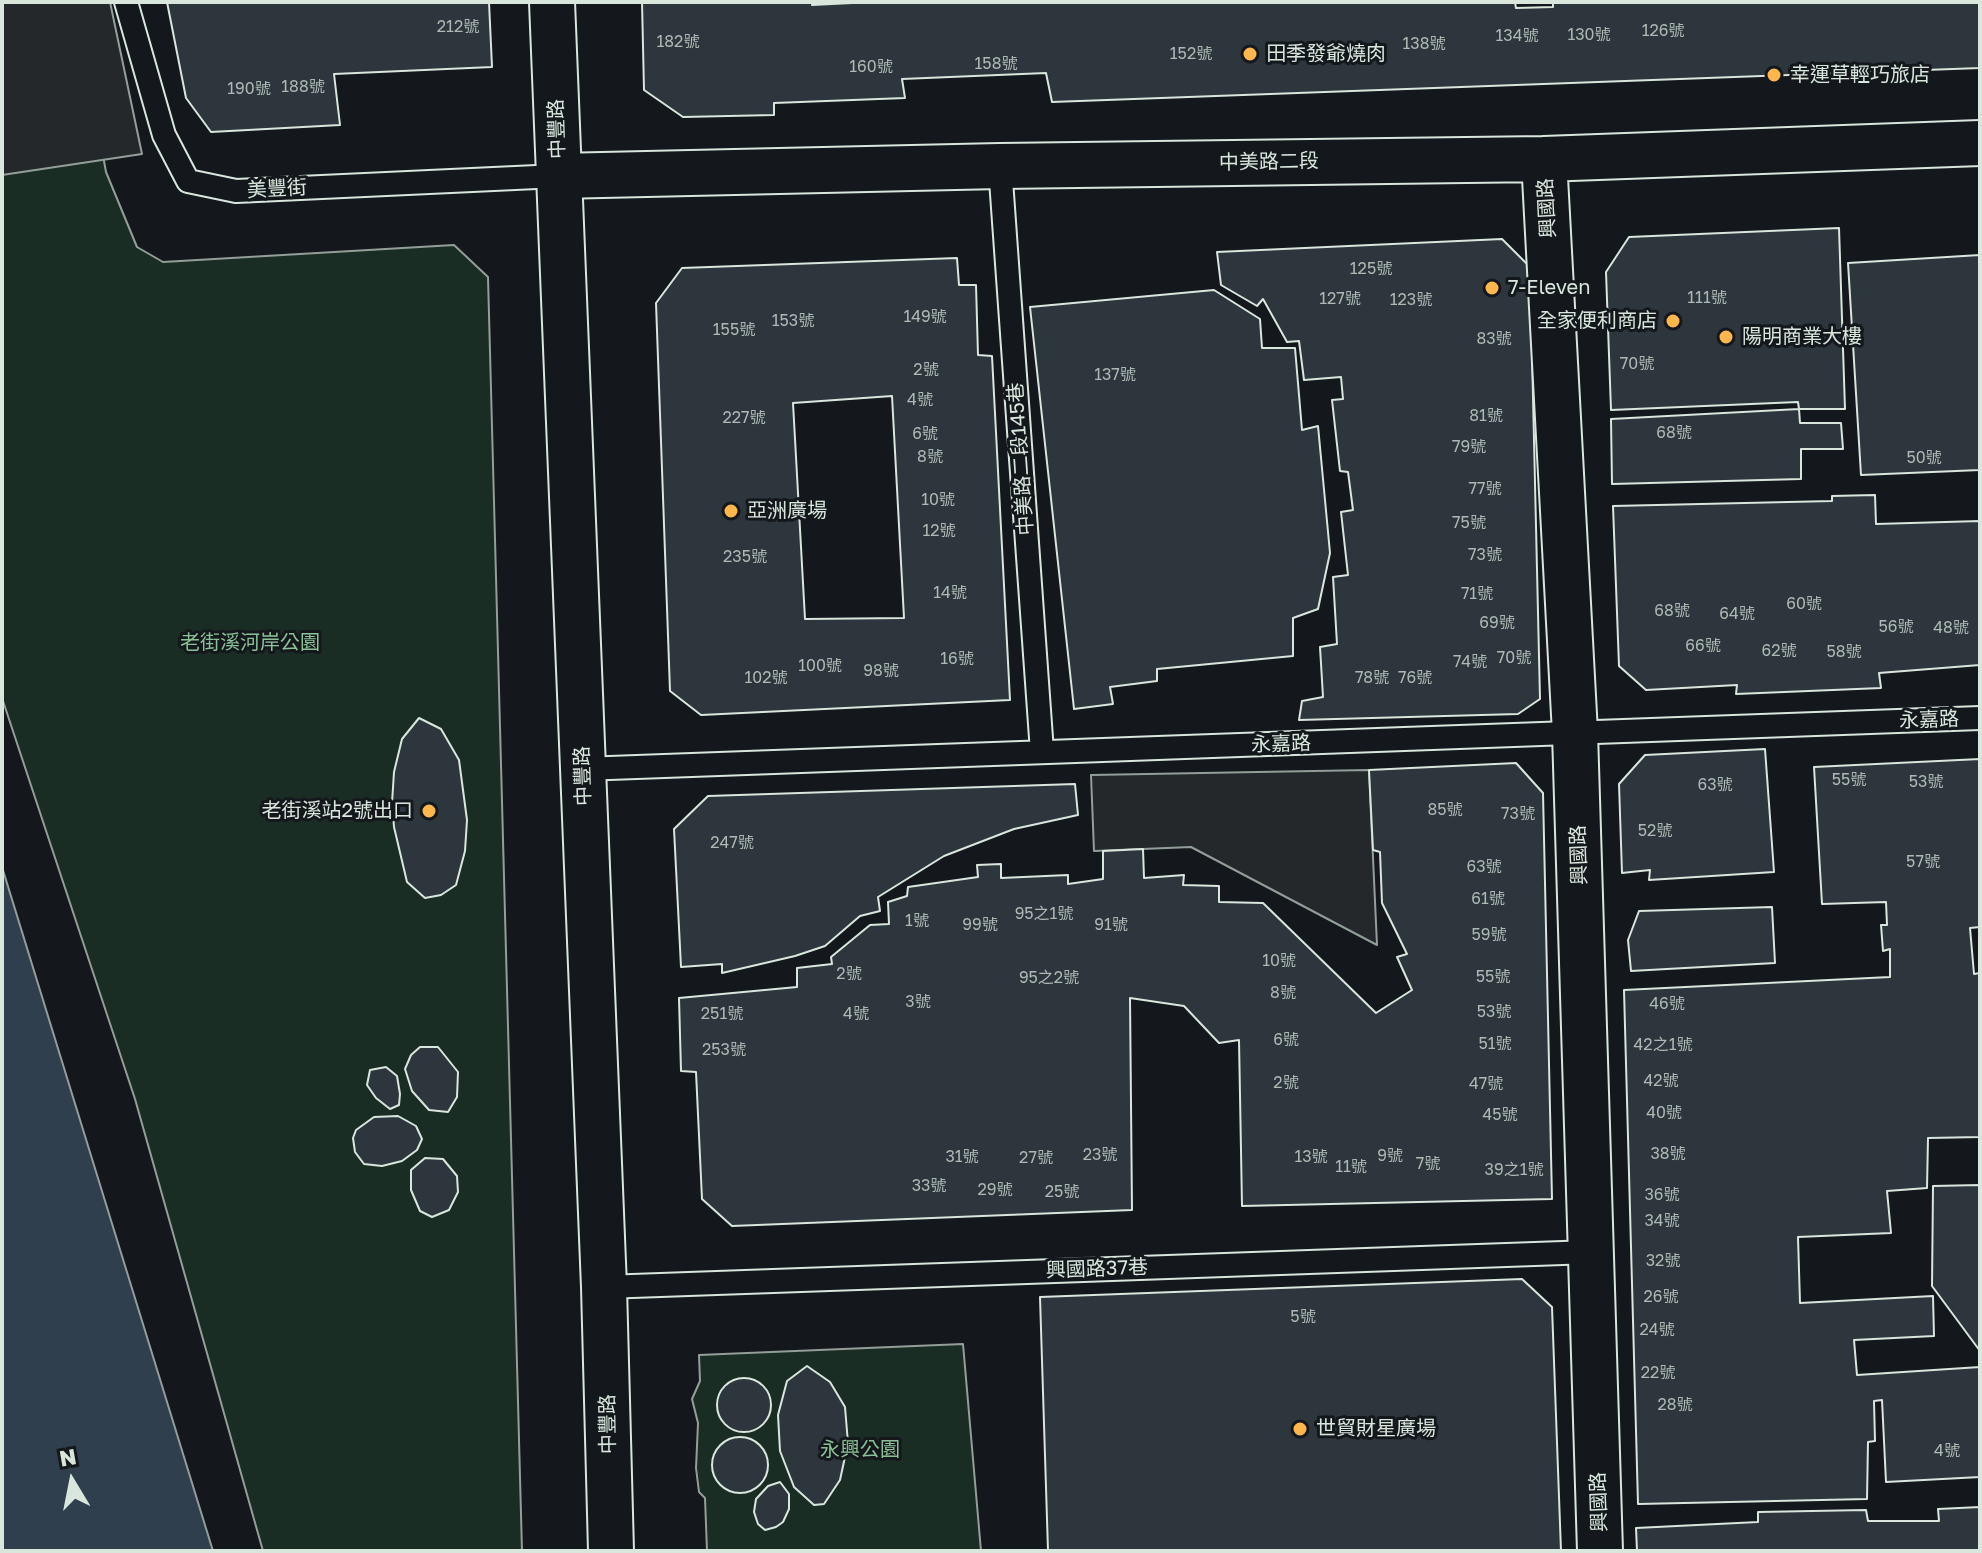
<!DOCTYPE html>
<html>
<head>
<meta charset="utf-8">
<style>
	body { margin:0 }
	#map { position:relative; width:1982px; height:1553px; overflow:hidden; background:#14181c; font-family:"Golos Text",sans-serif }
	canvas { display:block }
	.frame { position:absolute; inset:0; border:4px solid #d8e6dc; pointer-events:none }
	.north { position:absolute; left:32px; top:1441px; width:80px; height:80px; -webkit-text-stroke:6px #14181c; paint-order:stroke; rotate:350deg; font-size:22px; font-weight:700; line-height:32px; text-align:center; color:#d8e6dc }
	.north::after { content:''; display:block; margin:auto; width:28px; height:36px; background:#d8e6dc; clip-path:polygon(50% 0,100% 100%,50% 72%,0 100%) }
</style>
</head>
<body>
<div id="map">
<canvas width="1982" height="1553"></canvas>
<div class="frame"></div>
<div class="north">N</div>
</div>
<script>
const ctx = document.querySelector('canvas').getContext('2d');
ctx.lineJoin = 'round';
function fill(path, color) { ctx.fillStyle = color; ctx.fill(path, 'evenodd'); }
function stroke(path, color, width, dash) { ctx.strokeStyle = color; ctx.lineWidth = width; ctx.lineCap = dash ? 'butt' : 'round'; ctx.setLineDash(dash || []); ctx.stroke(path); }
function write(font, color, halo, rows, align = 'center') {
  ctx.font = font + ' "Golos Text","Noto Sans TC",sans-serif'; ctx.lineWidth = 6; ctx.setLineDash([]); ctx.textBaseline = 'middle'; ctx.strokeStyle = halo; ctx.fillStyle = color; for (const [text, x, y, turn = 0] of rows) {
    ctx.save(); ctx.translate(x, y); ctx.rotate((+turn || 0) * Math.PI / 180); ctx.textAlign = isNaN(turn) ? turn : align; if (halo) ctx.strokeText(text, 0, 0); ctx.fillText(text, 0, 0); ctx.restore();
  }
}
const green = new Path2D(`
	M2,2H75L106,172L137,247L163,262L454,245L488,277L522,1551H263L135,1099L2,698Z
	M963,1344L981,1551H707L705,1498L699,1492L696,1468L698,1423L692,1399L700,1381L699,1355Z`);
fill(green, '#1a2d24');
stroke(green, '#939e99', 2);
const parking = new Path2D(`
	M2,2H110L142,154L2,175Z
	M1369,770L1377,945L1191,847L1094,851L1091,775Z`);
fill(parking, '#24282b');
stroke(parking, '#939e99', 2);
const water = new Path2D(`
	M2,867L213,1551H2Z`);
fill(water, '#2f3f4d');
stroke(water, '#939e99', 2);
const building = new Path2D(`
	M167,2H489L492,67L334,74L340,125L211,132L186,98Z
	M642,2H813L812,5L872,2H1515L1516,8L1553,7V2H1980V68L1052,102L1046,73L902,79L905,98L774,103V115L683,117L644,90Z
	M1839,228L1845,409H1799L1798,402L1611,410L1606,272L1629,237Z
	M1502,239L1530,267L1540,699L1518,714L1299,720L1302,701L1323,697L1320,647L1337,644L1333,577L1348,575L1341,512L1353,510L1348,472L1340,471L1332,400L1343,399L1341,377L1304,380L1299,341L1287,342L1263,299L1257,306L1221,285L1217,252Z
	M1980,255V470L1861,475L1848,263Z
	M957,258L959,285H976L978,355L992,356L1010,700L701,715L670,691L656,303L682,268ZM892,396L904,618L805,619L793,403Z
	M1214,290L1260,319L1262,348H1295L1302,430L1318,426L1330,553L1318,609L1293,618V656L1157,669V681L1110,687L1113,704L1074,709L1030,307Z
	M1799,409L1800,423H1841L1843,449H1801V479L1612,484L1611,419Z
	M1875,495L1876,524L1980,521V665L1879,673L1881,688L1736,694L1737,685L1646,690L1619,666L1613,506L1832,501V496Z
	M419,718L441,729L459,760L467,820L465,851L456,885L441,895L425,898L407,882L394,827L392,803L394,772L402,739Z
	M1765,749L1774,872L1649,880L1650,870L1622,873L1619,784L1645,755Z
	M1980,759V927L1970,928L1974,974L1980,973V1137L1928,1138L1927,1188L1887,1191L1891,1233L1798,1237L1800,1303L1933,1296L1934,1336L1854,1340L1857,1375L1980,1367V1477L1886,1482L1882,1400L1874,1401L1875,1441L1868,1442L1867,1499L1638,1504L1624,990L1890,977V949L1883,951L1881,925H1887L1886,902L1822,904L1814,767Z
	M1516,763L1543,793L1552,1199L1242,1206L1239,1040L1219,1043L1184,1006L1130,998L1132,1210L732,1226L702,1199L696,1072L681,1071L679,998L797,987V968L832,964L831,957L870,925L889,924L888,902L907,896L908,887L978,877L977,865L1001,864V878L1068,875V884L1103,879V851L1143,849L1144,878L1184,875L1183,885L1219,886V902L1263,903L1376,1013L1412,990L1397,957L1407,954L1382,903L1380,852L1373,850L1369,770Z
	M1075,784L1078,815L1014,829L944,856L878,897L880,911L860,916L825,946L795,956L722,973V964L681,967L674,829L708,796Z
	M1772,907L1775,963L1631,971L1628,940L1639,911Z
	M420,1047H438L458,1072L457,1097L448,1112L429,1110L412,1091L405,1069L411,1055Z
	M386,1067L397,1076L400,1094L399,1105L390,1109L376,1098L367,1085L370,1070Z
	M398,1116L416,1126L422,1139L417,1150L402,1161L382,1166L364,1164L355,1152L353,1138L356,1130L374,1117Z
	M425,1158L443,1159L457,1176L458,1192L449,1210L432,1217L420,1211L411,1190V1170Z
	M1980,1185V1351L1932,1286L1933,1186Z
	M1522,1279L1552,1307L1561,1551H1048L1040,1297Z
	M807,1366L830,1382L845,1407L848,1443L840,1480L824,1504L814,1505L794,1487L780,1451L778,1415L787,1381Z
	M717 1405a27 27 0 1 1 54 0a27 27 0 1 1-54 0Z
	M712 1465a28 28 0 1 1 56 0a28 28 0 1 1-56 0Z
	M780,1482L789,1494V1509L783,1522L776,1527L765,1530L758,1524L754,1512L756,1499L768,1486Z
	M1980,1507V1551H1637L1636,1528L1758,1522V1512L1866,1510L1868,1521H1939L1938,1509Z`);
fill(building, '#2c363c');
stroke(building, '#d8e6dc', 2);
const lane = new Path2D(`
	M126,2L164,135L188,181L236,191L558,176
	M1000,166L1042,752
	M582,769L1980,718
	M604,1287L1591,1252`);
const street = new Path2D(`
	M1544,159L1575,733L1600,1551
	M558,176L1000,166L1544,159L1980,143`);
const secondary = new Path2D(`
	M552,2L604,1287L611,1551`);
stroke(lane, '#d8e6dc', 26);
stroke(street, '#d8e6dc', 48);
stroke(secondary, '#d8e6dc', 48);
stroke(lane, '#14181c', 22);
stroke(street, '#14181c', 44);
stroke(secondary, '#14181c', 44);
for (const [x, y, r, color] of [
	[1250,54,8,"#ffb74d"],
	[1774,75,8,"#ffb74d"],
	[1492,288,8,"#ffb74d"],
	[1673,321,8,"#ffb74d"],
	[1726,337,8,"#ffb74d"],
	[731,511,8,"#ffb74d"],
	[429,811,8,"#ffb74d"],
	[1300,1429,8,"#ffb74d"]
]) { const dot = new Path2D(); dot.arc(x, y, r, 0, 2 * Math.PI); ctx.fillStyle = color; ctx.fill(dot); stroke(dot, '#14181c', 3); }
write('16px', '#adbab4', null, [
	["212號",458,27],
	["126號",1663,31],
	["130號",1589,35],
	["134號",1517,36],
	["182號",678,42],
	["138號",1424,44],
	["152號",1191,54],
	["158號",996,64],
	["160號",871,67],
	["188號",303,87],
	["190號",249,89],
	["125號",1371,269],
	["111號",1707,298],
	["127號",1340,299],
	["123號",1411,300],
	["149號",925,317],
	["153號",793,321],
	["155號",734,330],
	["83號",1494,339],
	["70號",1637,364],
	["2號",926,370],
	["137號",1115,375],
	["4號",920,400],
	["81號",1486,416],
	["227號",744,418],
	["68號",1674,433],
	["6號",925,434],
	["79號",1469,447],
	["8號",930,457],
	["50號",1924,458],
	["77號",1485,489],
	["10號",938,500],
	["75號",1469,523],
	["12號",939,531],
	["73號",1485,555],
	["235號",745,557],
	["14號",950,593],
	["71號",1477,594],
	["60號",1804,604],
	["68號",1672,611],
	["64號",1737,614],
	["69號",1497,623],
	["56號",1896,627],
	["48號",1951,628],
	["66號",1703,646],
	["62號",1779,651],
	["58號",1844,652],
	["70號",1514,658],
	["16號",957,659],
	["74號",1470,662],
	["100號",820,666],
	["98號",881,671],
	["102號",766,678],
	["78號",1372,678],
	["76號",1415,678],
	["55號",1849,780],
	["53號",1926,782],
	["63號",1715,785],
	["85號",1445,810],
	["73號",1518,814],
	["52號",1655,831],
	["247號",732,843],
	["57號",1923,862],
	["63號",1484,867],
	["61號",1488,899],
	["95之1號",1044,914],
	["1號",917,921],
	["99號",980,925],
	["91號",1111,925],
	["59號",1489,935],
	["10號",1279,961],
	["2號",849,974],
	["55號",1493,977],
	["95之2號",1049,978],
	["8號",1283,993],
	["3號",918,1002],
	["46號",1667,1004],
	["53號",1494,1012],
	["251號",722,1014],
	["4號",856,1014],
	["6號",1286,1040],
	["51號",1495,1044],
	["42之1號",1663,1045],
	["253號",724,1050],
	["42號",1661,1081],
	["2號",1286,1083],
	["47號",1486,1084],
	["40號",1664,1113],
	["45號",1500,1115],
	["38號",1668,1154],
	["23號",1100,1155],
	["9號",1390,1156],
	["31號",962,1157],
	["13號",1311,1157],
	["27號",1036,1158],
	["7號",1428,1164],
	["11號",1351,1167],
	["39之1號",1514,1170],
	["33號",929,1186],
	["29號",995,1190],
	["25號",1062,1192],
	["36號",1662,1195],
	["34號",1662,1221],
	["32號",1663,1261],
	["26號",1661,1297],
	["5號",1303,1317],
	["24號",1657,1330],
	["22號",1658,1373],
	["28號",1675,1405],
	["4號",1947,1451]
]);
write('20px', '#d8e6dc', '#14181c', [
	["田季發爺燒肉",1266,54],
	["幸運草輕巧旅店",1790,75],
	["7-Eleven",1508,288],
	["全家便利商店",1657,321,"right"],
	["陽明商業大樓",1742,337],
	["亞洲廣場",747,511],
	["老街溪站2號出口",413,811,"right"],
	["世貿財星廣場",1316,1429]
], 'left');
write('20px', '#d8e6dc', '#14181c', [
	["中豐路",557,129,-92],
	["中美路二段",1269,162,-1],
	["美豐街",277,189,-3],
	["興國路",1547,208,-93],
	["中美路二段145巷",1021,459,-94],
	["永嘉路",1929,720,-2],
	["永嘉路",1281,744,-2],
	["中豐路",583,776,-92],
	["興國路",1579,855,-92],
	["興國路37巷",1097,1269,-2],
	["中豐路",608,1424,-91],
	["興國路",1599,1502,-92]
]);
write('20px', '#8ac095', '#14181c', [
	["老街溪河岸公園",250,643],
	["永興公園",860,1450]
]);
</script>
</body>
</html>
